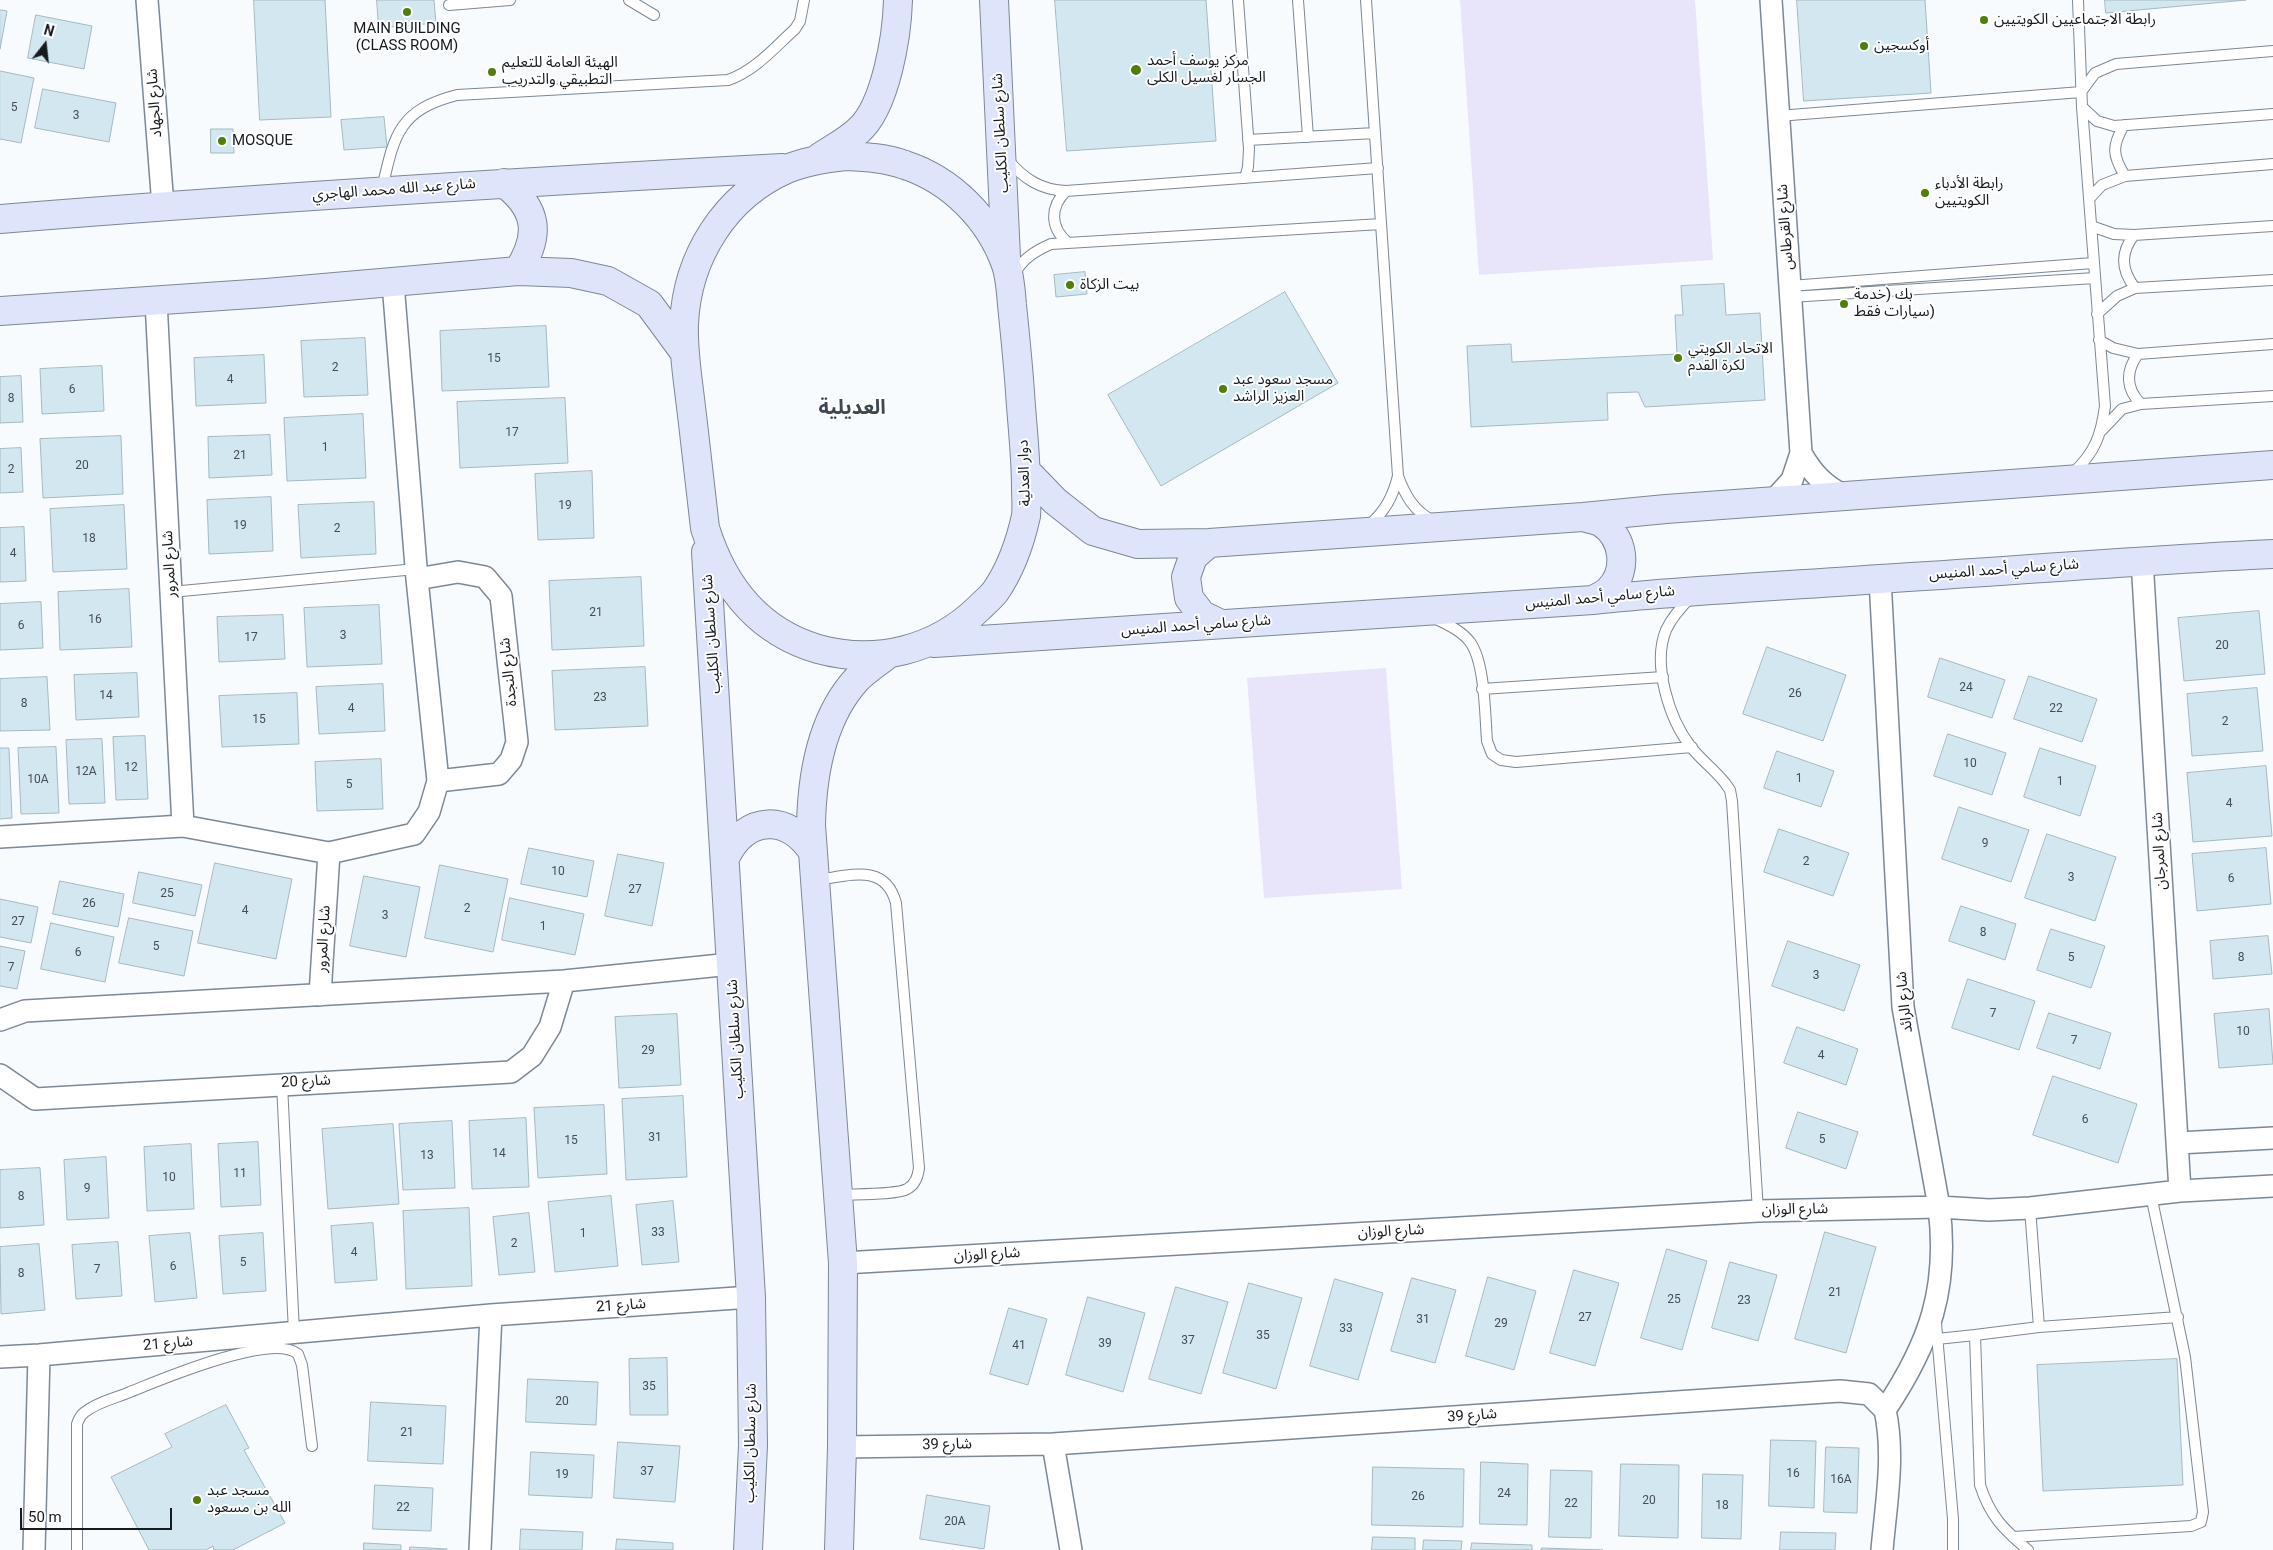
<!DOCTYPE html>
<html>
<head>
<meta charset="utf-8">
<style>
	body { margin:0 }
	#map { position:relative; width:2273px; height:1550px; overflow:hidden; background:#f8fbfe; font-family:Roboto,sans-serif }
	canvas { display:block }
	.north { position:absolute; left:20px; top:20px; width:50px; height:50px; -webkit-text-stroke:4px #fff; paint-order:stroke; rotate:16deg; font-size:14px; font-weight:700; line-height:20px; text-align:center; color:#161b20 }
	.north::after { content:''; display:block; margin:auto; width:18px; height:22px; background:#161b20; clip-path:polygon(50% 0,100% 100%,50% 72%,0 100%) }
	.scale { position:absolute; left:20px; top:1508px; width:152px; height:22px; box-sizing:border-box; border:2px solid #161b20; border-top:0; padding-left:6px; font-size:15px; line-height:18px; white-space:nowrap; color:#161b20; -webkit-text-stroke:4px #fff; paint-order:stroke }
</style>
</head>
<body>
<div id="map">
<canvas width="2273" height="1550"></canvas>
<div class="north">N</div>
<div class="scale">50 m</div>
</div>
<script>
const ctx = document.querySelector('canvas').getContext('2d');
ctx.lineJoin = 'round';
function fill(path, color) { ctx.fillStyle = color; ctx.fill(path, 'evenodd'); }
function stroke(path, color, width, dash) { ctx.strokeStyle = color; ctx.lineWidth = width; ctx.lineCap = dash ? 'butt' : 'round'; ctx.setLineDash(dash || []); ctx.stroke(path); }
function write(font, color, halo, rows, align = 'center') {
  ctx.font = font + ' Roboto,"Noto Sans Arabic",sans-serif'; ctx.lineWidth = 4; ctx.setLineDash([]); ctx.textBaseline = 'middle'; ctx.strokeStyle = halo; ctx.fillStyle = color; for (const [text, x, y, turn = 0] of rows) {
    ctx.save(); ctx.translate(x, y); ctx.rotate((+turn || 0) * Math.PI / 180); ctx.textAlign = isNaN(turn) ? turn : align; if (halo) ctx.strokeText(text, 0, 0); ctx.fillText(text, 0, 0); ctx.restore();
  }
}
fill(new Path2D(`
	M1460,0H1695L1713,260L1479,275Z
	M1386,668L1402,889L1264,898L1247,678Z`), '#e8e4f9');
const building = new Path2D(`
	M254,0H325L331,117L260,120Z
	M377,0H434L436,23L379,28Z
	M1055,0H1206L1216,141L1067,151Z
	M1797,0H1925L1931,93L1804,101Z
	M2105,0H2246L2106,13Z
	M0,10L7,11L0,49Z
	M36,15L92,26L84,69L28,58Z
	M0,71L34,78L21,143L0,139Z
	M43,89L116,103L109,142L35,128Z
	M384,117L387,147L344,150L341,120Z
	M211,129H233L234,153H211Z
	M1085,272L1087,294L1056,297L1054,275Z
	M1724,284L1726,315L1760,313L1765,400L1645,407L1638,392L1607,393L1608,420L1471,427L1467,346L1511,344L1512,362L1677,354L1675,315H1683L1681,286Z
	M1285,292L1338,383L1161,486L1108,395Z
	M546,326L549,387L442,391L440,331Z
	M365,338L368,395L304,397L301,341Z
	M264,355L266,403L196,406L194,358Z
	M102,366L104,411L42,414L40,369Z
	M21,376L23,422L0,423V377Z
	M565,398L568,463L460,468L457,402Z
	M363,414L366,478L287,481L284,418Z
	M270,435L272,475L209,478L208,437Z
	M121,436L123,494L43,498L40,439Z
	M21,448L23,492L0,493V449Z
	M592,471L594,538L538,540L535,474Z
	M271,497L273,551L209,554L207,500Z
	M374,502L376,554L301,558L298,505Z
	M124,505L127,569L53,572L50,509Z
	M24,527L26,581L0,582V528Z
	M641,577L644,646L552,650L549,581Z
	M129,589L132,647L60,650L58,592Z
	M41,602L43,648L0,650V604Z
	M379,605L382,664L307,667L304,608Z
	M2259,611L2265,674L2184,681L2178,618Z
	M283,615L285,659L219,662L217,617Z
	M1767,647L1846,675L1823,741L1743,714Z
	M1940,658L2005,680L1992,718L1928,697Z
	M645,667L648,726L555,730L552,671Z
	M137,673L139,717L76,720L74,675Z
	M2029,676L2097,699L2082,742L2014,719Z
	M47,677L50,730L0,731V679Z
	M383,684L385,731L319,734L316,687Z
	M2257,688L2263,751L2192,756L2187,694Z
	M297,693L299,744L222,747L219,696Z
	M1948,734L2006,753L1992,795L1934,776Z
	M145,736L148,799L116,800L113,737Z
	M102,739L105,803L69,804L66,740Z
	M56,747L59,813L21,814L18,748Z
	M0,748H9L12,818L0,819Z
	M2040,748L2096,766L2080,816L2024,797Z
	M1777,751L1834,771L1821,807L1764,788Z
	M381,759L383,809L317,811L315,762Z
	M2266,766L2272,836L2193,842L2187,773Z
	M1959,807L2029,830L2011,882L1942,859Z
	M1779,829L1849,853L1833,896L1764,872Z
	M2047,834L2116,857L2095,921L2025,898Z
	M529,848L594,861L587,897L521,884Z
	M2266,848L2271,904L2197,911L2192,854Z
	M618,854L664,863L652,926L605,916Z
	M215,863L292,879L276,959L198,943Z
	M440,865L508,879L493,952L425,938Z
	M139,872L202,885L195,916L133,903Z
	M364,876L420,887L406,957L350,946Z
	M60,881L124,894L118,927L53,914Z
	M510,898L584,914L575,955L502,940Z
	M0,899L38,907L31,943L0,937Z
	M1961,906L2016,924L2005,960L1949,941Z
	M129,918L193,931L184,976L119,963Z
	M51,923L114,937L105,982L41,969Z
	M2051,929L2105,946L2091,988L2037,970Z
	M2268,936L2272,974L2213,979L2210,941Z
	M1788,941L1860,965L1844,1011L1772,986Z
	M0,946L25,951L17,989L0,986Z
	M1968,979L2035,1001L2019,1050L1952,1028Z
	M2269,1009L2273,1064L2219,1068L2214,1014Z
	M2049,1013L2111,1033L2100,1069L2037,1048Z
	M677,1014L681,1085L619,1088L615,1017Z
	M1797,1027L1858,1049L1846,1085L1784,1063Z
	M2053,1076L2137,1104L2118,1163L2033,1135Z
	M683,1096L687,1177L626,1180L622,1099Z
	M604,1105L607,1174L538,1178L534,1108Z
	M1798,1112L1858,1132L1846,1169L1786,1148Z
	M526,1118L529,1187L472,1189L469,1121Z
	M452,1121L455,1188L403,1190L399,1124Z
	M393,1124L399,1204L328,1209L322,1129Z
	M258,1142L261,1205L221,1207L218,1144Z
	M191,1144L194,1209L147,1211L144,1147Z
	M106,1157L109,1218L67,1220L64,1160Z
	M40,1168L44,1225L0,1228V1170Z
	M611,1196L618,1266L555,1272L548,1202Z
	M673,1201L679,1262L642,1265L636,1205Z
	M469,1208L472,1286L406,1289L403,1211Z
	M529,1213L535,1272L499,1275L493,1217Z
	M373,1223L377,1280L335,1283L331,1226Z
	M1825,1232L1876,1247L1846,1353L1795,1339Z
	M190,1233L197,1298L155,1302L149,1236Z
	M263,1233L266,1291L223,1294L219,1236Z
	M118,1242L122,1296L76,1299L72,1245Z
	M39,1244L45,1310L1,1314L0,1247Z
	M1667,1249L1707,1261L1682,1350L1641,1338Z
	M1730,1262L1777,1275L1758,1341L1712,1328Z
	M1574,1270L1619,1283L1595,1366L1550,1353Z
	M1488,1277L1536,1291L1514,1370L1466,1356Z
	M1412,1278L1456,1290L1435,1363L1391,1351Z
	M1335,1279L1383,1293L1358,1380L1310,1366Z
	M1249,1283L1302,1298L1276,1389L1223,1373Z
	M1176,1287L1228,1302L1201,1394L1149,1379Z
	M1088,1297L1145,1313L1123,1392L1066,1375Z
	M1009,1308L1047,1319L1028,1385L990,1374Z
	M667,1358L668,1415H630L629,1359Z
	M2177,1359L2183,1485L2043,1491L2037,1365Z
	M528,1379L598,1382L596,1425L526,1422Z
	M371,1402L446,1406L443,1464L368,1461Z
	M226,1405L249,1448L244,1450L285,1523L233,1550H214L213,1546L206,1550H149L111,1477L172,1447L165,1434Z
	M1771,1440L1816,1441L1814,1508L1769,1506Z
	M618,1442L680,1446L675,1502L614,1498Z
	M1826,1447L1859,1448L1857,1513L1824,1512Z
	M531,1452L594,1455L592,1498L529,1495Z
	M1481,1462L1528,1464L1527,1525L1480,1524Z
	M1621,1464L1679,1465L1678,1538L1619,1536Z
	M1373,1467L1464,1469L1463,1527L1372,1525Z
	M1551,1470L1592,1471L1591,1538L1549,1537Z
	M1703,1474L1743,1475L1741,1539L1702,1538Z
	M375,1485L433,1488L431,1531L373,1529Z
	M927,1495L990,1506L984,1549L920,1539Z
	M521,1529L583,1532L582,1550H520Z
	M1781,1532L1836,1533L1835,1550H1780Z
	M1373,1537L1415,1538V1550H1372Z
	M617,1539L673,1543V1550H616Z
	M1424,1540L1462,1541L1461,1550H1423Z
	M364,1543L401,1545V1550H364Z
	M1472,1543L1532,1545V1550H1471Z
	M410,1547L447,1549V1550H410Z
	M1542,1548L1603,1550H1541Z`);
fill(building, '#d2e7ef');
stroke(building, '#a5b9c1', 1);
const lane = new Path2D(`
	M629,0L654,15
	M1238,0L1249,149L1248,167L1245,178
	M1298,0L1308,137
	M1366,0L1398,476C1405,495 1414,512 1434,521
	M449,5L510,0
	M2082,107L2097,121L2114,126L2273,114
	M1778,116L2081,92L2095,73L2116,64L2273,51
	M2124,125C2112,146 2112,155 2125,176
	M1248,140L1375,133
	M1008,160C1024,179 1041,190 1066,191L1378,168
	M382,189C394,136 398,110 457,95L728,80C755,71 775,47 795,29L800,21L804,0
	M1066,191C1050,207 1050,227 1067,242
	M2089,199L2102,185L2125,176L2273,164
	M2091,226L2114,234L2134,235L2273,226
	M2134,235C2120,253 2121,270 2135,288
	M1014,275C1022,259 1035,251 1051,244L1381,224
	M1790,286L2093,263
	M1790,297L2095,278
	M2097,314L2117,296L2135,288L2273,280
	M2099,340L2113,348L2138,354L2273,344
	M2138,354C2125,372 2126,389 2141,404
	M2102,430L2122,409L2141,404L2273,396
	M2073,473C2095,452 2101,436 2105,406L2082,107L2078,0
	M1368,526C1385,512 1393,496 1398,476
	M171,592L416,569
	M1692,596C1682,606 1672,617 1666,630C1652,664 1669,719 1691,747C1701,760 1715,770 1725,783L1730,790L1732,801L1758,1211
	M1434,618C1446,624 1461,630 1470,642C1485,662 1485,715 1487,741L1492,754L1501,760L1516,762L1692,747
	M1482,689L1663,677
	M817,880C849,876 885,862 896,903L919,1168C918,1176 915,1185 907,1189C897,1195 853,1194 839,1195
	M282,1084L294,1332
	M2030,1208L2039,1327
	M1936,1323L1953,1519V1550
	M1937,1339L1975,1335
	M2013,1537L2191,1526L2201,1522L2203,1512L2185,1357L2151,1195
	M77,1550V1424C79,1419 80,1415 85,1412C97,1402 116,1398 130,1392C160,1380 272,1332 298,1354L302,1365L312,1446
	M2028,1550C2003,1529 1990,1516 1980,1485L1975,1335L2039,1327L2178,1317`);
const street = new Path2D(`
	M147,0L163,206
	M1771,0L1801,453L1792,480L1773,501
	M156,301L183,826
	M1801,453C1812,473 1824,486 1845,496
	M2142,560L2180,1191
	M417,579L458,572L485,577L501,596L517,742L511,760L499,774L438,781
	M1880,579L1903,1007L1939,1207C1949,1288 1930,1343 1885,1410
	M0,837L183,826L329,853L414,834L429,812L438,781L417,579L393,283
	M320,995L329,853
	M0,1020L25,1011L564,981L731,964
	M0,1075L35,1099L511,1072L532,1056L550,1027L564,981
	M2178,1143L2273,1138
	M843,1263L1758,1211L1939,1207L1989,1210L2030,1208L2180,1191L2273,1186
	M0,1357L39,1355L491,1315L751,1297
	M1053,1444L1071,1550
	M842,1447L1053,1444L1840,1391L1869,1394L1885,1410
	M34,1550L39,1355
	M480,1550L491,1315
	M1882,1550C1886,1504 1895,1455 1885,1410`);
const secondary = new Path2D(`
	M994,0L1006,257
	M846,156C866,157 886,158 905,165C951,180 990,219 1006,265C1010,277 1011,292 1012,305C1015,334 1018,363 1020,392C1022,424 1026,456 1026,488C1026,497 1027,507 1026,516C1020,543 1011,569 995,592C990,598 984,603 979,608C936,650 876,665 818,649C757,631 723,586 705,528C700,487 696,447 691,407C688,380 683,352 684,324C687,257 725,196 787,169C806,161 826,158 846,156Z
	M820,157C832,149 847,141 858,131C886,107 897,35 898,0
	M504,183C538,209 541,235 518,271
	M0,219C260,198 521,182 782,168
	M0,311L266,293L518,271L571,273L608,281L649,304L685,353
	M1026,471L1055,501L1093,531L1138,544L1209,543L1583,517L1666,509L2273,465
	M1583,517C1589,519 1597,520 1602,523C1624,538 1628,570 1610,589C1606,594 1598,597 1593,600
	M1209,543L1193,557L1186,577L1189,598L1202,615L1221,624
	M706,552L751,1297L753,1445L748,1550
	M934,643L1593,600C1689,590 1784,586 1880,579C2011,571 2142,560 2273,554
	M726,856C747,815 788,814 813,852
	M839,1550L842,1447L843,1263L811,825C812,775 822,717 857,679C866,670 877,663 887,655`);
stroke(lane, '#7b8895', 12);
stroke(street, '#7b8895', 24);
stroke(secondary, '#7b8895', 30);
stroke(lane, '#fff', 10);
stroke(street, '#fff', 21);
stroke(secondary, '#dee4f9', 28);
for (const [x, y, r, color] of [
	[407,12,5,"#517e04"],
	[1984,20,5,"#517e04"],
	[1864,46,5,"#517e04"],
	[1136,70,6,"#517e04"],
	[492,72,5,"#517e04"],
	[222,141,5,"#517e04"],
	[1925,193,5,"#517e04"],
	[1070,285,5,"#517e04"],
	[1844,304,5,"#517e04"],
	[1678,358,5,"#517e04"],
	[1223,389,5,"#517e04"],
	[197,1500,5,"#517e04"]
]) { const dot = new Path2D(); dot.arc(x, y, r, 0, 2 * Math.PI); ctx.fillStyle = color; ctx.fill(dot); stroke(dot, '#fff', 2); }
write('12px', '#454e54', null, [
	["5",14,108],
	["3",76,116],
	["15",494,359],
	["2",335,368],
	["4",230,380],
	["6",72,390],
	["8",11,399],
	["17",512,433],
	["1",325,448],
	["21",240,456],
	["20",82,466],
	["2",11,470],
	["19",565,506],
	["19",240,526],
	["2",337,529],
	["18",89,539],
	["4",13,554],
	["21",596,613],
	["16",95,620],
	["6",21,626],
	["3",343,636],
	["17",251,638],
	["20",2222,646],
	["24",1966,688],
	["26",1795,694],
	["14",106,696],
	["23",600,698],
	["8",24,704],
	["4",351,709],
	["22",2056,709],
	["15",259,720],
	["2",2225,722],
	["10",1970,764],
	["12",131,768],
	["12A",86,772],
	["1",1799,779],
	["10A",38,780],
	["1",2060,782],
	["5",349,785],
	["4",2229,804],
	["9",1985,844],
	["2",1806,862],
	["10",558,872],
	["3",2071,878],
	["6",2231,879],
	["27",635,890],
	["25",167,894],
	["26",89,904],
	["2",467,909],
	["4",245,911],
	["3",385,916],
	["27",18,922],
	["1",543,927],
	["8",1983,933],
	["5",156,947],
	["6",78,953],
	["5",2071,958],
	["8",2241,958],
	["7",11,968],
	["3",1816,976],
	["7",1993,1014],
	["10",2243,1032],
	["7",2074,1041],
	["29",648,1051],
	["4",1821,1056],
	["6",2085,1120],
	["31",655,1138],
	["5",1822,1140],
	["15",571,1141],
	["14",499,1154],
	["13",427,1156],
	["11",240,1174],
	["10",169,1178],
	["9",87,1189],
	["8",21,1197],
	["33",658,1233],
	["1",583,1234],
	["2",514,1244],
	["4",354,1253],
	["5",243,1263],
	["6",173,1267],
	["7",97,1270],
	["8",21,1274],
	["21",1835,1293],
	["25",1674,1300],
	["23",1744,1301],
	["27",1585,1318],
	["31",1423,1320],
	["29",1501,1324],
	["33",1346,1329],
	["35",1263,1336],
	["37",1188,1341],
	["39",1105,1344],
	["41",1019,1346],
	["35",649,1387],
	["20",562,1402],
	["21",407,1433],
	["37",647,1472],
	["16",1793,1474],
	["19",562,1475],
	["16A",1841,1480],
	["24",1504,1494],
	["26",1418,1497],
	["20",1649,1501],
	["22",1571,1504],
	["18",1722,1506],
	["22",403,1508],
	["20A",955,1522]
]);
write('15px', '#161b20', '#fff', [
	["رابطة الاجتماعيين الكويتيين",1994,20],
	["MAIN BUILDING",407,29,"center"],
	["(CLASS ROOM)",407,46,"center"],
	["أوكسجين",1874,46],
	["مركز يوسف أحمد",1147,61],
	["الجسار لغسيل الكلى",1147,78],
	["الهيئة العامة للتعليم",502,63],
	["التطبيقي والتدريب",502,80],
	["MOSQUE",232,141],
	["رابطة الأدباء",1935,184],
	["الكويتيين",1935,201],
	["بيت الزكاة",1080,285],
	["بك (خدمة",1854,295],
	["سيارات فقط)",1854,312],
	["الاتحاد الكويتي",1688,349],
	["لكرة القدم",1688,366],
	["مسجد سعود عبد",1233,380],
	["العزيز الراشد",1233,397],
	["مسجد عبد",207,1491],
	["الله بن مسعود",207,1508]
], 'left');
write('15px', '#161b20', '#fff', [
	["شارع الجهاد",155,103,-94],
	["شارع سلطان الكليب",1001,133,-93],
	["شارع عبد الله محمد الهاجري",394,190,-4],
	["شارع القرطاس",1786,227,-94],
	["دوار العدلية",1025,473,-92],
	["شارع المرور",170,564,-93],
	["شارع سامي أحمد المنيس",2004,570,-4],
	["شارع سامي أحمد المنيس",1600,598,-5],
	["شارع سامي أحمد المنيس",1196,626,-4],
	["شارع سلطان الكليب",712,634,-94],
	["شارع النجدة",509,672,-96],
	["شارع المرجان",2160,851,-93],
	["شارع المرور",324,939,-87],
	["شارع الرائد",1905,1002,-96],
	["شارع سلطان الكليب",736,1039,-93],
	["شارع 20",306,1082,-3],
	["شارع الوزان",1795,1210,-1],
	["شارع الوزان",1391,1232,-3],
	["شارع الوزان",987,1255,-3],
	["شارع 21",621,1306,-4],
	["شارع 21",168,1344,-5],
	["شارع 39",1472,1416,-4],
	["شارع سلطان الكليب",751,1443,-89],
	["شارع 39",947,1445,-1]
]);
write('bold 20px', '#3c4853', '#fff', [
	["العديلية",852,409]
]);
</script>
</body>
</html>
